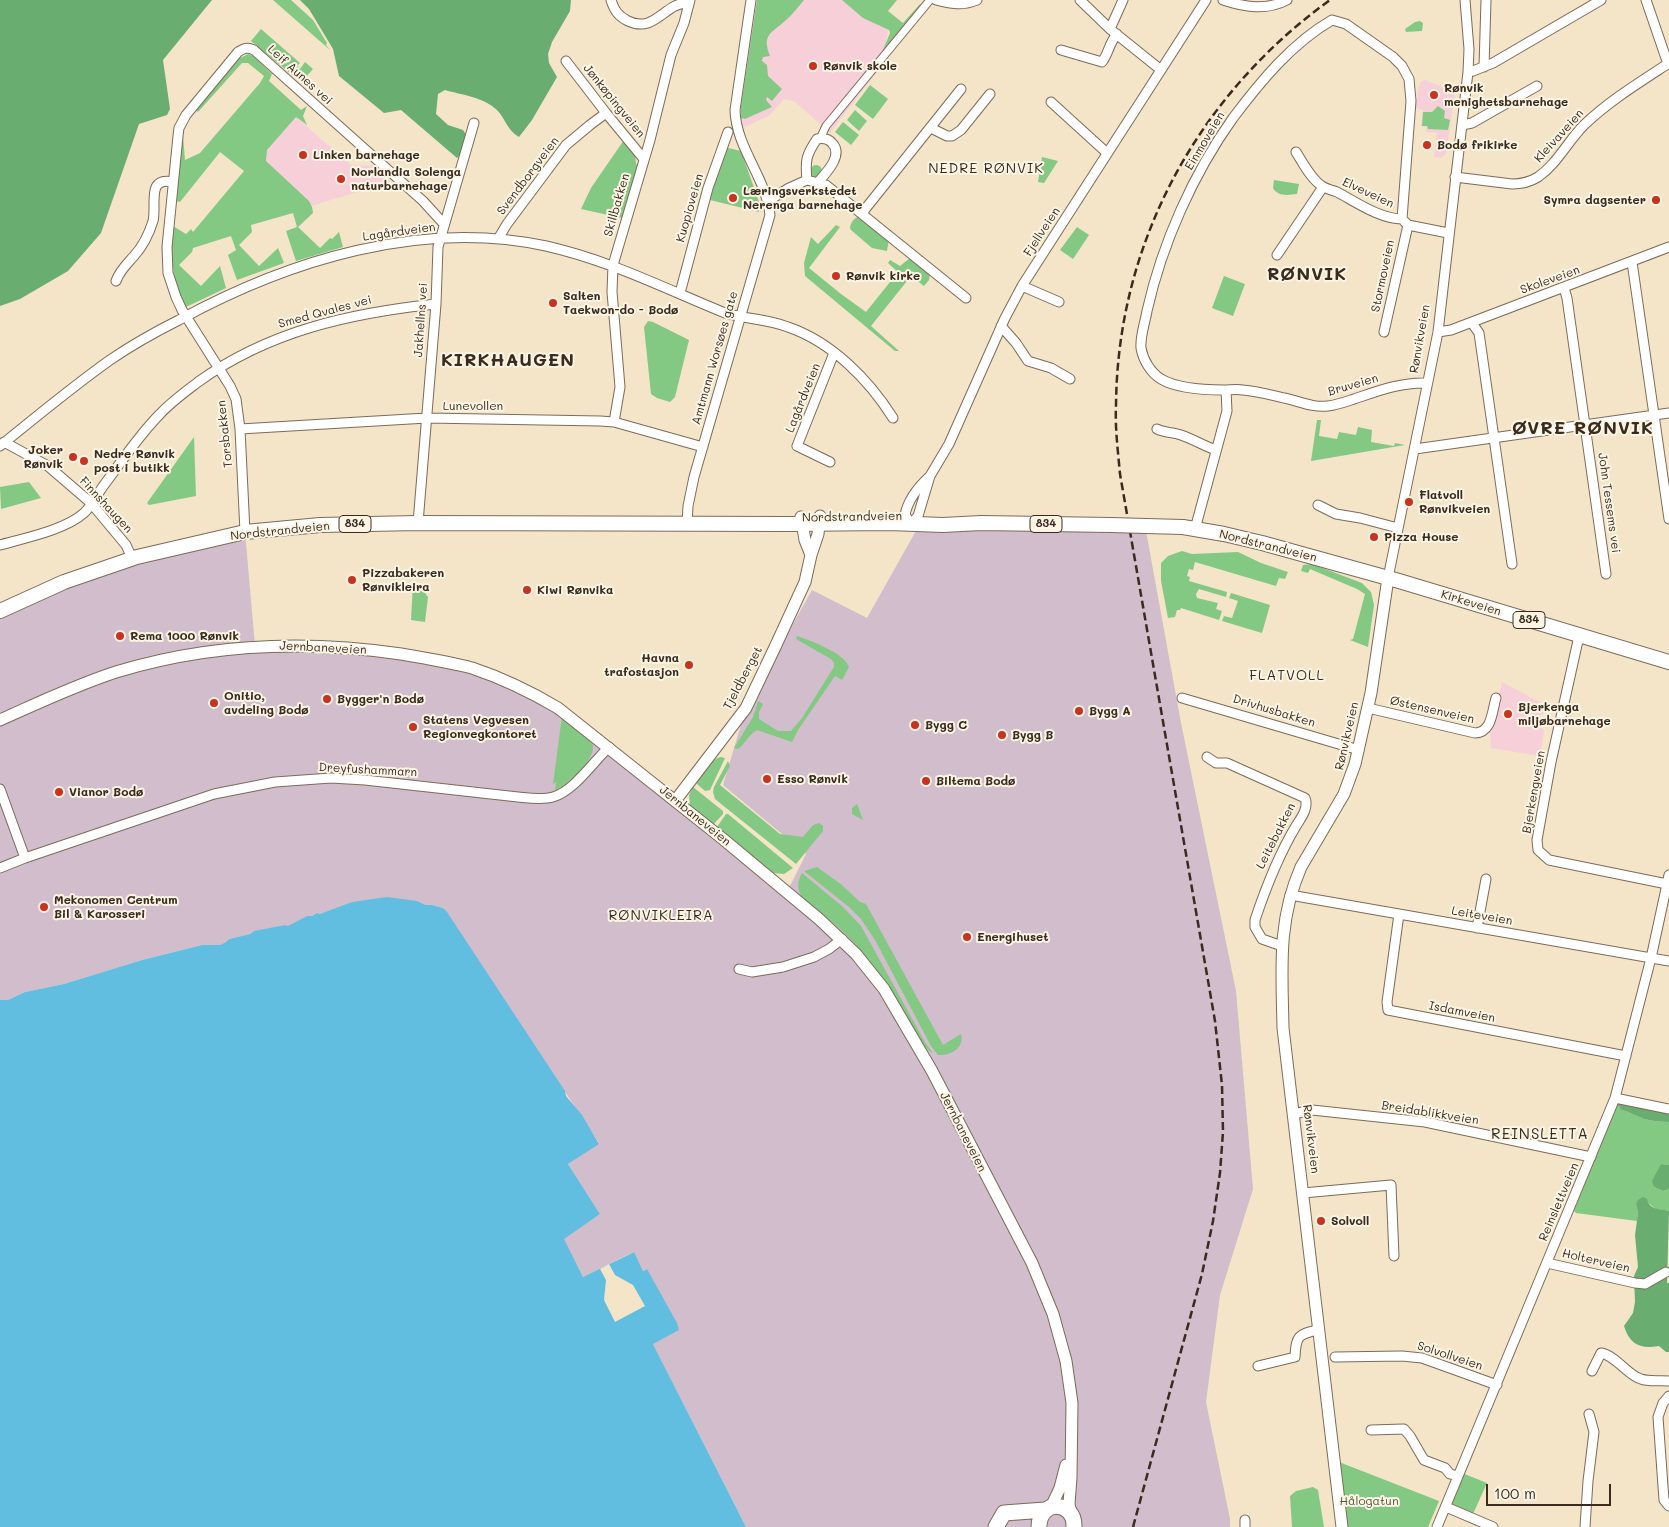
<!DOCTYPE html>
<html>
<head>
<meta charset="utf-8">
<style>
	body { margin:0 }
	#map { position:relative; width:1669px; height:1527px; overflow:hidden; background:#f4e4c8; font-family:Mali,sans-serif }
	canvas { display:block }
	.scale { position:absolute; left:1486px; top:1484px; width:125px; height:22px; box-sizing:border-box; border:2px solid #3b2a1e; border-top:0; padding-left:6px; font-size:15px; line-height:18px; white-space:nowrap; color:#3b2a1e; -webkit-text-stroke:4px #fcf5e5; paint-order:stroke }
</style>
</head>
<body>
<div id="map">
<canvas width="1669" height="1527"></canvas>
<div class="scale">100 m</div>
</div>
<script>
const ctx = document.querySelector('canvas').getContext('2d');
ctx.lineJoin = 'round';
function fill(path, color) { ctx.fillStyle = color; ctx.fill(path, 'evenodd'); }
function stroke(path, color, width, dash) { ctx.strokeStyle = color; ctx.lineWidth = width; ctx.lineCap = dash ? 'butt' : 'round'; ctx.setLineDash(dash || []); ctx.stroke(path); }
function write(font, color, halo, rows, align = 'center') {
  ctx.font = font + ' Mali,sans-serif'; ctx.lineWidth = 4; ctx.setLineDash([]); ctx.textBaseline = 'middle'; ctx.strokeStyle = halo; ctx.fillStyle = color; for (const [text, x, y, turn = 0] of rows) {
    ctx.save(); ctx.translate(x, y); ctx.rotate((+turn || 0) * Math.PI / 180); ctx.textAlign = isNaN(turn) ? turn : align; if (halo) ctx.strokeText(text, 0, 0); ctx.fillText(text, 0, 0); ctx.restore();
  }
}
fill(new Path2D(`
	M755,0H857L889,23L883,64L830,133L794,101L784,99L769,116L744,127L740,125L739,110Z
	M1425,80L1455,92L1446,154L1441,158L1434,157L1437,133L1426,132L1427,127L1421,126L1423,110L1416,108L1418,89L1421,82Z
	M296,117L352,166L372,165L391,182L311,206L266,161L267,150Z
	M1502,682L1545,705L1543,714L1538,715L1536,722L1544,731L1540,756L1491,748L1490,727Z`), '#f6cfd9');
fill(new Path2D(`
	M962,527L1146,531L1181,723L1236,991L1253,1189L1220,1295L1206,1402L1230,1519V1527H746L653,1344L646,1269L643,1271L633,1252L583,1277L563,1238L600,1214L568,1164L599,1143L443,908L432,905H426L417,901L320,914L317,913L312,916H307L288,927L285,925L252,932L250,934L229,939L226,942L220,945H202L142,960L64,984L25,992L8,1000H0V611L37,594L245,532L255,646H306L471,668L558,708L785,896L806,854L723,785L746,708L812,590L867,618L917,529Z`), '#d1bdcb');
fill(new Path2D(`
	M273,0H291L313,20L327,43L326,45L330,50Z
	M757,0H804C798,7 792,15 785,21C770,34 762,35 770,56L763,57L762,61L767,65L768,76L782,89L772,101L767,97L766,100L772,107L745,119L741,118V106Z
	M842,0H897L888,11L903,23L920,4L922,7L881,55L890,33L889,30L863,18Z
	M1420,21L1423,23L1422,31L1406,32L1405,29L1415,22Z
	M261,29L300,63L297,66L300,69L305,62L313,69L304,79L296,71L292,75L251,41Z
	M248,54L253,56L272,74L269,81L301,110L307,106L303,116L307,125L296,117L267,150L266,161L309,201L312,207L313,213L298,227L320,248L330,238L332,239L339,232L343,247L296,261L286,231L297,227L293,213L251,225L252,232L239,245L259,266L278,248L284,263L237,280L228,255L236,250L231,236L193,248L192,252L179,265L201,286L220,266L226,288L186,307C171,276 171,259 173,226L186,234L191,229L193,232L244,171L220,152L180,202L175,201L182,137L183,136L185,160L200,153L260,83L264,76L248,63H242L198,112L196,110L238,59Z
	M870,85L888,99L873,119L855,105Z
	M1438,106L1445,111L1444,118L1450,120L1448,130L1428,129L1427,126H1422L1423,112H1432Z
	M855,110L867,121L859,131L847,120Z
	M843,122L859,135L851,145L835,132Z
	M624,140L635,153L636,164L641,166L622,218L581,209L591,188Z
	M724,147L741,151L759,202V212L710,200Z
	M1042,157L1058,161L1044,183L1038,182Z
	M810 171a6 6 0 1 1 12 0a6 6 0 1 1-12 0Z
	M1274,180L1299,184L1297,194C1288,195 1278,197 1273,188Z
	M861,216L889,239L887,251L872,248L851,230L850,228C851,222 854,217 861,216Z
	M836,225L840,227L809,268L841,294L866,312L898,272L888,263L890,260L900,266L910,258L930,274L929,280L924,286L911,276L871,326L899,351H895L805,276L804,263L811,237L818,244Z
	M1077,227L1089,235L1073,259L1060,250Z
	M1224,276L1245,284L1233,316L1212,308Z
	M648,321L653,322L689,340L675,397L670,402L657,398L651,394L644,327Z
	M1317,420H1321L1319,436L1337,439L1339,432L1356,435L1358,427L1372,430L1371,442L1394,446L1395,443L1405,445L1311,461Z
	M194,437L196,496L149,505L147,503Z
	M29,482L41,498L1,509L0,487Z
	M1182,551L1192,554L1238,552L1261,563L1288,572L1285,579L1279,578L1276,586L1195,562L1193,570L1189,569L1187,576L1190,577L1189,581L1227,592L1226,597L1199,589L1196,594L1197,598L1218,603L1216,609L1222,611L1219,620L1181,608L1180,610H1177L1175,617L1168,618L1161,581V563L1168,556Z
	M1312,564L1362,583L1371,592L1374,605L1368,647L1350,640L1353,639L1365,594L1357,589L1310,569L1308,573L1301,571L1303,565Z
	M413,584L419,585L428,597L425,622L411,620Z
	M1231,593L1270,605L1262,633L1222,621L1224,616L1232,618L1238,601L1229,598Z
	M797,636C812,641 844,653 849,667L842,680L835,676L798,730L792,742L757,730C749,734 745,744 738,749L734,748L753,717L758,701L763,704L759,712V719L778,731H791L802,718L834,667V663L831,659L796,639Z
	M562,716C569,722 588,735 592,743C599,758 567,784 555,791L556,782L553,784Z
	M721,757L725,758L710,790L705,791L696,783C702,775 710,759 721,757Z
	M728,761L730,766L720,785L780,834L803,837L813,825L819,823L823,826V831L796,864L715,799L713,792L714,787Z
	M693,787L723,811V814L713,825L690,805L689,795Z
	M857,804L863,820L852,814V808Z
	M726,814H728L793,868L784,874L772,873L717,827Z
	M817,867L842,885L860,902L866,904L943,1045L961,1034C965,1048 950,1056 938,1055L931,1046L875,940L861,919L849,907L804,871Z
	M802,873L843,907L861,926L926,1044L933,1053L928,1050L924,1046C904,1010 884,977 857,946C841,928 821,913 802,897C797,889 797,882 802,873Z
	M1616,1104L1619,1106L1621,1110C1630,1112 1636,1116 1644,1119C1652,1121 1661,1122 1669,1122V1165L1661,1164L1654,1187L1663,1191L1669,1189V1211L1656,1209L1647,1202L1636,1204L1638,1213L1637,1221L1576,1213L1574,1211Z
	M1339,1462L1439,1501L1428,1527H1346Z
	M1462,1473L1487,1483L1473,1514L1454,1506L1451,1502Z
	M1313,1487L1318,1490L1324,1527H1292L1290,1496L1296,1491Z`), '#83c983');
fill(new Path2D(`
	M0,0H212L163,60L170,109L167,115L139,124L101,233L68,271L20,299L0,306Z
	M300,0H571L570,11L552,42L548,54L549,63L557,77L532,120L519,137C506,129 506,119 497,110C483,97 462,95 445,90L438,94L436,114L448,125L463,130L467,136L462,153L457,158L401,110L384,113L339,76L333,49L309,9Z
	M1617,1101L1669,1113V1122C1661,1122 1652,1121 1644,1119C1636,1116 1630,1112 1621,1110L1619,1106L1616,1104Z
	M1661,1164L1669,1165V1189L1663,1191L1654,1187L1652,1181Z
	M1643,1197L1647,1199C1649,1210 1661,1209 1669,1211L1667,1283H1669V1352H1666L1659,1346C1640,1349 1630,1345 1624,1326L1633,1313L1635,1302L1634,1276L1638,1267L1635,1235L1638,1213L1636,1204L1638,1200Z`), '#6aad71');
fill(new Path2D(`
	M387,897L417,901L426,905H432L443,908L447,912L565,1091L566,1096L582,1115L599,1144L568,1164L600,1214L564,1239L583,1277L634,1252L643,1271L647,1269L677,1323L679,1330L653,1344L746,1527H0V1000H8L25,992L64,984L142,960L202,945H220L226,942L229,939L250,934L254,931L285,925L288,926L307,916H312L317,913L320,914L352,902Z`), '#62bee0');
fill(new Path2D(`
	M609,1264L615,1275L633,1285L645,1306L615,1322L604,1300L606,1280L600,1269Z`), '#f4e4c8');
const pedestrian = new Path2D(`
	M820,139L826,126L930,0`);
const minor = new Path2D(`
	M611,0C614,10 618,16 628,21C655,34 665,2 688,3
	M936,0C950,4 963,6 977,0
	M1080,0L1110,29L1161,70
	M1223,0C1244,7 1266,11 1287,0
	M1646,0L1668,64
	M1110,29L1123,0
	M1061,50L1102,62C1108,55 1109,43 1117,34
	M566,61L606,113L643,158
	M1484,67L1486,0
	M1468,72L1473,71L1493,63L1601,0
	M1051,102L1107,153
	M1462,125L1472,123L1537,86
	M931,128L947,136H952L961,130L990,94
	M1296,152C1303,163 1311,179 1322,186C1326,189 1332,190 1337,192C1356,202 1380,219 1402,219
	M1455,177L1512,184C1521,184 1530,182 1538,177C1557,164 1568,141 1584,125C1609,101 1640,82 1669,63
	M807,180C805,161 806,155 817,139C823,138 828,138 832,143C844,155 826,173 818,182
	M768,201L789,188L807,180L826,185L966,298
	M862,213L961,89
	M498,239L507,224L566,145L590,125L606,113
	M1277,255L1323,187
	M1632,262L1669,519
	M116,281C120,270 127,264 134,256C143,246 149,234 153,221C157,205 146,176 173,182
	M1022,286L1059,302
	M1564,288L1567,298L1606,574
	M680,293L708,188L728,132
	M1472,323L1479,333L1512,564
	M1001,326L1016,343L1028,361L1051,368L1070,379
	M1384,332L1408,225
	M1438,332L1451,330L1669,247
	M1427,383C1401,382 1378,391 1354,399C1345,402 1337,405 1328,406C1312,408 1299,401 1284,398C1271,395 1256,391 1243,390C1237,389 1230,390 1224,390C1205,390 1178,389 1161,379C1151,373 1143,360 1141,348C1140,336 1145,323 1147,311C1162,244 1193,174 1233,118C1260,82 1292,43 1332,20L1346,24L1393,57L1402,66L1409,79L1411,101L1402,219L1408,225L1448,233
	M614,422L620,387L612,292L613,265L650,140L671,55L684,23L690,0
	M240,429L427,418L600,421L614,422L703,447
	M1157,429C1165,433 1173,432 1181,435C1193,439 1204,446 1216,450
	M4,442L48,466L91,503L126,545L132,558
	M0,446C36,417 72,387 110,360C132,345 155,332 179,320C289,260 421,219 546,246C609,260 666,289 725,313C746,319 768,319 788,327C832,342 869,380 893,418
	M1415,449L1669,413
	M830,462L797,446L834,353
	M930,476C918,487 908,499 905,515L911,524L918,516L930,476L949,444L1005,318L1022,286L1206,0
	M1318,505L1336,514L1360,518L1398,528
	M418,523L436,304L438,247L474,123
	M687,524L688,506L694,477L770,215C766,177 736,148 735,110L751,0
	M1195,529L1227,411L1226,390
	M245,532L240,429L236,399L230,386L182,310L176,297L168,273L167,247L178,136L179,128L186,115L238,52C244,48 247,47 254,50L423,201L444,224
	M0,545C25,538 65,530 84,513C91,507 98,493 104,485C122,461 139,435 160,414C171,402 185,392 198,382C269,331 350,313 436,304
	M1388,578L1438,332L1468,72L1469,49L1465,0
	M1579,636L1551,762L1537,840L1538,850L1549,860L1667,884
	M1182,698L1359,750
	M1368,708L1475,733C1492,733 1492,711 1496,698
	M1207,757L1216,763H1227L1305,798C1309,808 1301,818 1296,826C1278,856 1266,887 1255,920V927L1262,939L1282,946
	M0,789L25,858
	M0,868L25,858L214,794L275,782L331,778L365,780L518,797C529,798 542,800 553,797C574,791 593,762 609,747
	M1290,895L1669,961
	M1399,914L1387,1002L1388,1010L1626,1056
	M1477,928L1486,879
	M739,969L752,972L783,967L814,957L829,949L842,939
	M1615,1098L1669,1109
	M1293,1114L1312,1110L1425,1122L1591,1157
	M1303,1193L1391,1185L1394,1256
	M1547,1263L1635,1283L1645,1284L1666,1272
	M1335,1357L1402,1356L1422,1358L1497,1385
	M1258,1366L1295,1357C1296,1336 1298,1334 1318,1330
	M1592,1371L1601,1353C1617,1356 1628,1376 1641,1379C1649,1382 1660,1380 1669,1381
	M1371,1430L1404,1429L1410,1436L1424,1460L1445,1468L1450,1474L1458,1476
	M1669,1506L1664,1500L1658,1417L1663,1403L1669,1396
	M1446,1507L1493,1527
	M1245,1520V1527
	M1437,1527L1615,1098L1651,958L1669,875
	M1585,1527L1588,1481L1594,1432L1589,1414`);
const tertiary = new Path2D(`
	M801,517L805,540L811,555
	M0,720C38,703 76,685 116,672C208,644 306,640 401,654C425,658 449,662 472,668C502,678 531,692 558,708L723,839L819,919L856,954L884,989L932,1071L1032,1263L1053,1314L1066,1361L1072,1403L1071,1477L1069,1504L1071,1513
	M675,801L746,708L776,645L805,582L811,555L818,534L820,516
	M1051,1507L1060,1488L1066,1465
	M1342,1527L1283,1028C1282,970 1277,922 1301,867L1344,794L1355,764L1371,693L1388,578`);
const primary = new Path2D(`
	M1146,526L1183,527L1224,534L1262,543L1399,581L1669,662
	M0,611L64,582L137,557L245,532L320,525L418,523L788,524L889,523L943,525L981,523L1111,525`);
const trunk = new Path2D(`
	M1004,1513L1045,1510
	M996,1527L1004,1513
	M1039,1527C1039,1499 1075,1500 1074,1527`);
stroke(pedestrian, '#7c6b5a', 9);
stroke(minor, '#7c6b5a', 11);
stroke(tertiary, '#7c6b5a', 13);
stroke(primary, '#7c6b5a', 16);
stroke(trunk, '#7c6b5a', 17);
stroke(pedestrian, '#fff', 7);
stroke(minor, '#fff', 9);
stroke(tertiary, '#fff', 11);
stroke(primary, '#fff', 14);
stroke(trunk, '#fff', 15);
stroke(new Path2D(`
	M1133,1527L1202,1274L1213,1221L1220,1173L1223,1132L1222,1085L1215,1021L1120,474C1118,451 1115,429 1116,406C1117,243 1198,95 1330,0`), '#3b2a1e', 2.5, [8, 4]);
const primaryBridge = new Path2D(`
	M1111,525L1146,526`);
stroke(primaryBridge, '#7c6b5a', 16, []);
stroke(primaryBridge, '#fff', 14);
for (const [x, y, r, color] of [
	[813,66,5,"#c8321e"],
	[1434,95,5,"#c8321e"],
	[1427,145,5,"#c8321e"],
	[303,155,5,"#c8321e"],
	[341,179,5,"#c8321e"],
	[733,198,5,"#c8321e"],
	[1656,200,5,"#c8321e"],
	[836,276,5,"#c8321e"],
	[553,303,5,"#c8321e"],
	[73,457,5,"#c8321e"],
	[84,461,5,"#c8321e"],
	[1409,502,5,"#c8321e"],
	[1374,537,5,"#c8321e"],
	[352,580,5,"#c8321e"],
	[527,590,5,"#c8321e"],
	[120,636,5,"#c8321e"],
	[689,665,5,"#c8321e"],
	[327,699,5,"#c8321e"],
	[214,703,5,"#c8321e"],
	[1079,711,5,"#c8321e"],
	[1508,714,5,"#c8321e"],
	[915,725,5,"#c8321e"],
	[413,727,5,"#c8321e"],
	[1002,735,5,"#c8321e"],
	[767,779,5,"#c8321e"],
	[926,781,5,"#c8321e"],
	[59,792,5,"#c8321e"],
	[44,907,5,"#c8321e"],
	[967,937,5,"#c8321e"],
	[1321,1221,5,"#c8321e"]
]) { const dot = new Path2D(); dot.arc(x, y, r, 0, 2 * Math.PI); ctx.fillStyle = color; ctx.fill(dot); stroke(dot, '#fcf5e5', 2); }
for (const [x, y, w] of [
	[355,524,32],
	[1046,524,32],
	[1529,620,32]
]) { const box = new Path2D(); box.roundRect(x - w / 2, y - 8.5, w, 17, 4); ctx.fillStyle = '#fcf5e5'; ctx.fill(box); stroke(box, '#3b2a1e', 1); }
write('bold 11px', '#3b2a1e', null, [
	["834",355,524],
	["834",1046,524],
	["834",1529,620]
]);
write('bold 12px', '#3b2a1e', '#fcf5e5', [
	["Rønvik skole",823,66],
	["Rønvik",1444,88],
	["menighetsbarnehage",1444,102],
	["Bodø frikirke",1437,145],
	["Linken barnehage",313,155],
	["Norlandia Solenga",351,172],
	["naturbarnehage",351,186],
	["Læringsverkstedet",743,191],
	["Nerenga barnehage",743,205],
	["Symra dagsenter",1646,200,"right"],
	["Rønvik kirke",846,276],
	["Salten",563,296],
	["Taekwon-do - Bodø",563,310],
	["Joker",63,450,"right"],
	["Rønvik",63,464,"right"],
	["Nedre Rønvik",94,454],
	["post i butikk",94,468],
	["Flatvoll",1419,495],
	["Rønvikveien",1419,509],
	["Pizza House",1384,537],
	["Pizzabakeren",362,573],
	["Rønvikleira",362,587],
	["Kiwi Rønvika",537,590],
	["Rema 1000 Rønvik",130,636],
	["Havna",679,658,"right"],
	["trafostasjon",679,672,"right"],
	["Onitio,",224,696],
	["avdeling Bodø",224,710],
	["Bygger'n Bodø",337,699],
	["Bjerkenga",1518,707],
	["miljøbarnehage",1518,721],
	["Bygg A",1089,711],
	["Statens Vegvesen",423,720],
	["Regionvegkontoret",423,734],
	["Bygg C",925,725],
	["Bygg B",1012,735],
	["Esso Rønvik",777,779],
	["Biltema Bodø",936,781],
	["Vianor Bodø",69,792],
	["Mekonomen Centrum",54,900],
	["Bil & Karosseri",54,914],
	["Energihuset",977,937],
	["Solvoll",1331,1221]
], 'left');
write('12px', '#3b2a1e', '#fcf5e5', [
	["Leif Aunes vei",300,75,42],
	["Jønkøpingveien",614,101,51],
	["Kleivaveien",1559,136,-48],
	["Einmoveien",1205,141,-59],
	["Svendborgveien",528,176,-53],
	["Elveveien",1368,193,25],
	["Skillbakken",617,205,-74],
	["Kuopioveien",690,208,-74],
	["Lagårdveien",399,232,-8],
	["Fjellveien",1042,232,-57],
	["Stormoveien",1383,276,-78],
	["Skoleveien",1550,280,-20],
	["Smed Qvales vei",325,312,-15],
	["Jakhellns vei",421,320,-86],
	["Rønvikveien",1420,339,-80],
	["Amtmann Worsøes gate",715,358,-74],
	["Bruveien",1353,385,-16],
	["Lagårdveien",803,398,-68],
	["Lunevollen",473,406],
	["Torsbakken",225,434,-96],
	["John Tessems vei",1609,503,82],
	["Finnshaugen",106,505,47],
	["Nordstrandveien",852,517,-1],
	["Nordstrandveien",280,531,-6],
	["Nordstrandveien",1268,546,14],
	["Kirkeveien",1471,603,17],
	["Jernbaneveien",323,648,3],
	["Tjeldberget",743,678,-62],
	["Østensenveien",1432,710,13],
	["Drivhusbakken",1274,711,17],
	["Rønvikveien",1347,736,-77],
	["Dreyfushammarn",368,770,3],
	["Bjerkengveien",1534,792,-80],
	["Jernbaneveien",695,816,39],
	["Leitebakken",1276,836,-63],
	["Leiteveien",1482,916,10],
	["Isdamveien",1462,1012,11],
	["Breidablikkveien",1430,1113,9],
	["Jernbaneveien",963,1132,63],
	["Rønvikveien",1311,1139,83],
	["Reinslettveien",1559,1202,-67],
	["Holterveien",1596,1261,13],
	["Solvollveien",1450,1356,18]
]);
write('12px', '#515a3c', '#fcf5e5', [
	["Hålogatun",1369,1501]
]);
ctx.letterSpacing = '1px';
write('14px', '#3b2a1e', '#fcf5e5', [
	["NEDRE RØNVIK",986,169],
	["FLATVOLL",1287,676],
	["RØNVIKLEIRA",661,916]
]);
ctx.letterSpacing = '0px';
ctx.letterSpacing = '1px';
write('15px', '#3b2a1e', '#fcf5e5', [
	["REINSLETTA",1540,1134]
]);
ctx.letterSpacing = '0px';
ctx.letterSpacing = '1px';
write('bold 18px', '#3b2a1e', '#fcf5e5', [
	["RØNVIK",1307,274],
	["KIRKHAUGEN",508,360],
	["ØVRE RØNVIK",1583,428]
]);
ctx.letterSpacing = '0px';
</script>
</body>
</html>
